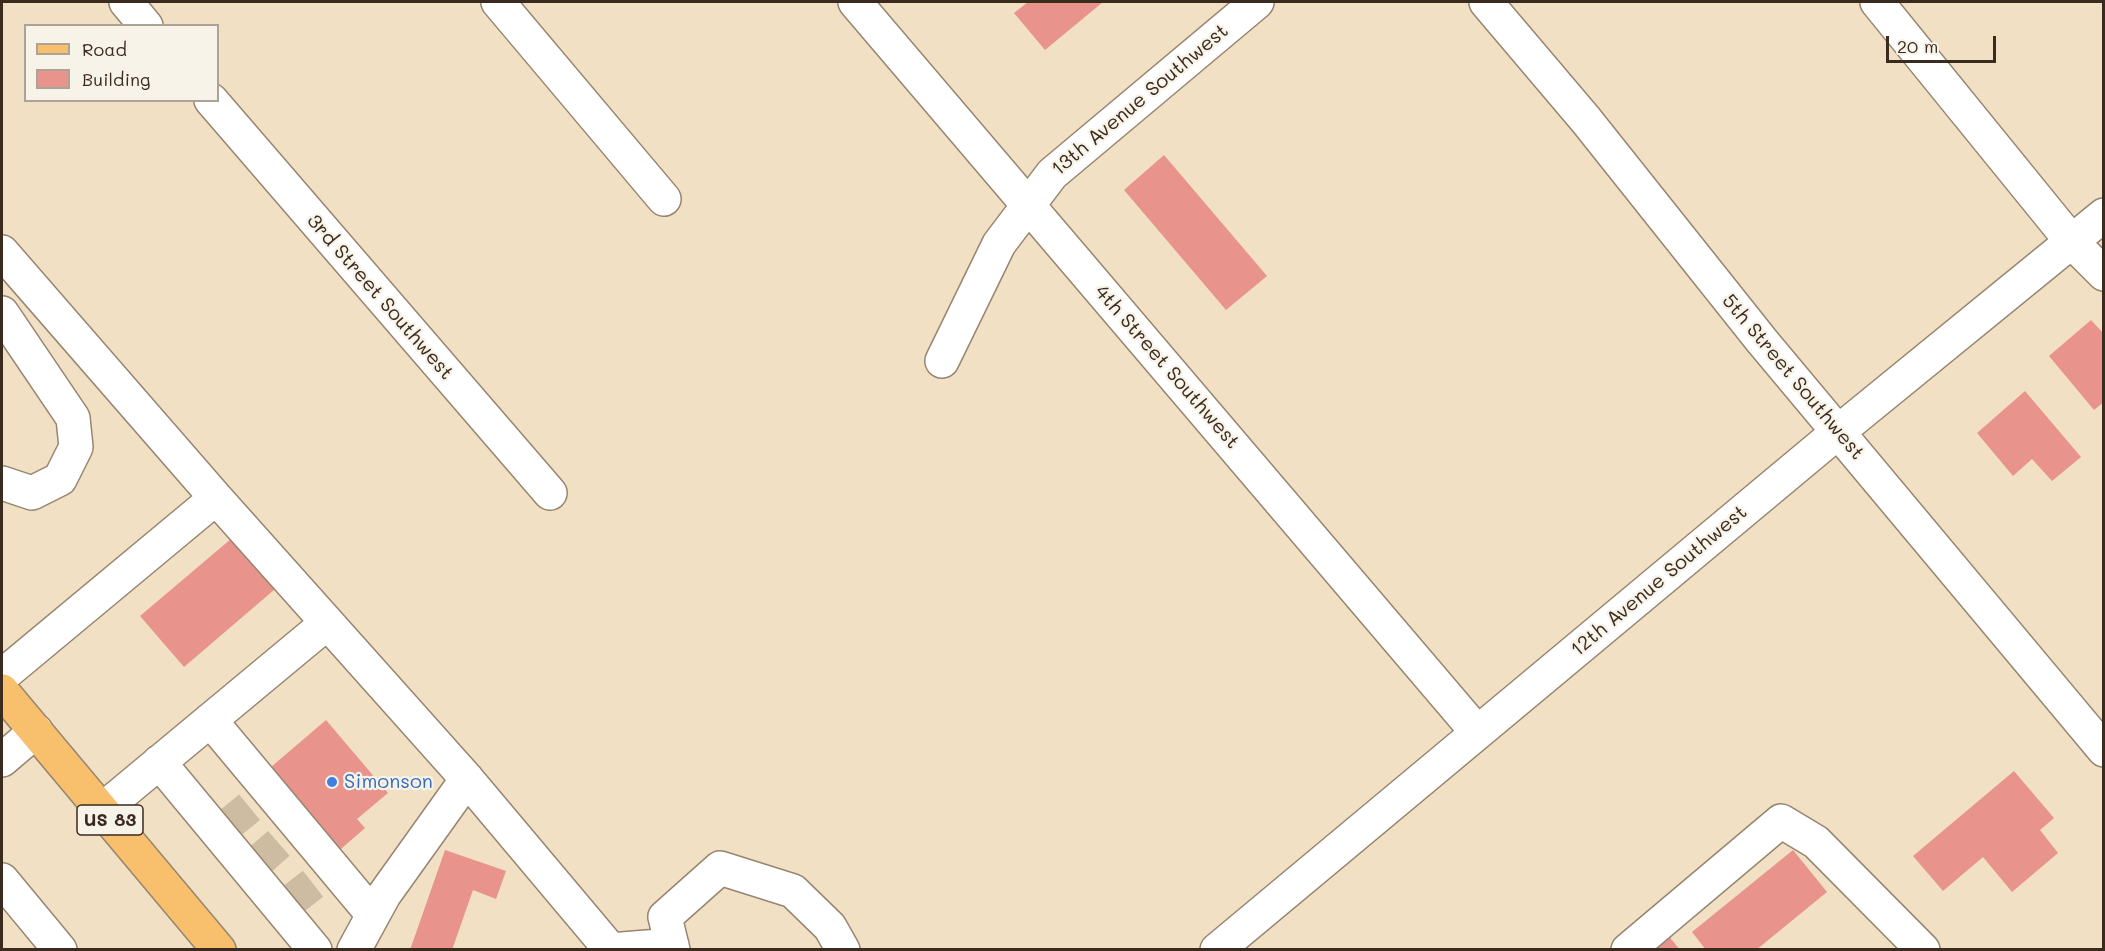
<!DOCTYPE html>
<html>
<head>
<meta charset="utf-8">
<style>
	body { margin:0 }
	#map { position:relative; width:2105px; height:951px; overflow:hidden; background:#f1e0c3; font-family:Mali,sans-serif }
	canvas { display:block }
	.frame { position:absolute; inset:0; border:3px solid #3b2a1e; pointer-events:none }
	.legend { position:absolute; left:24px; top:24px; width:195px; height:78px; box-sizing:border-box; background:#f7f3e8; border:2px solid #aca397; margin:0; padding:8px 10px; list-style:none; font-size:18px; color:#3b2a1e }
	.legend li { display:flex; align-items:center; gap:12px; height:30px }
	.legend b { width:30px; border:2px solid #aca397 }
	.scale { position:absolute; left:1886px; top:36px; width:110px; height:27px; box-sizing:border-box; border:3px solid #3b2a1e; border-top:0; padding-left:8px; font-size:18px; line-height:21px; white-space:nowrap; color:#3b2a1e; -webkit-text-stroke:4px #f7f3e8; paint-order:stroke }
</style>
</head>
<body>
<div id="map">
<canvas width="2105" height="951"></canvas>
<div class="frame"></div>
<ul class="legend">
<li><b style="height:8px;background:#f8bf6c"></b>Road</li>
<li><b style="height:16px;background:#e8938c"></b>Building</li>
</ul>
<div class="scale">20 m</div>
</div>
<script>
const ctx = document.querySelector('canvas').getContext('2d');
ctx.lineJoin = 'round';
function fill(path, color) { ctx.fillStyle = color; ctx.fill(path, 'evenodd'); }
function stroke(path, color, width, dash) { ctx.strokeStyle = color; ctx.lineWidth = width; ctx.lineCap = dash ? 'butt' : 'round'; ctx.setLineDash(dash || []); ctx.stroke(path); }
function write(font, color, halo, rows, align = 'center') {
  ctx.font = font + ' Mali,sans-serif'; ctx.lineWidth = 4.5; ctx.setLineDash([]); ctx.textBaseline = 'middle'; ctx.strokeStyle = halo; ctx.fillStyle = color; for (const [text, x, y, turn = 0] of rows) {
    ctx.save(); ctx.translate(x, y); ctx.rotate((+turn || 0) * Math.PI / 180); ctx.textAlign = isNaN(turn) ? turn : align; if (halo) ctx.strokeText(text, 0, 0); ctx.fillText(text, 0, 0); ctx.restore();
  }
}
fill(new Path2D(`
	M1028,2H1103L1045,50L1014,13Z
	M1164,155L1267,276L1226,310L1124,190Z
	M2091,320L2104,334V402L2094,410L2049,356Z
	M2025,391L2081,457L2052,481L2032,459L2013,476L1977,433Z
	M238,533L281,584L184,667L140,616Z
	M326,720L388,793L357,819L365,828L334,855L264,773Z
	M2014,771L2054,818L2040,830L2058,853L2012,892L1983,857L1943,891L1913,856Z
	M445,850L506,871L496,899L473,890L452,950H410Z
	M1793,850L1827,892L1756,950H1706L1692,932Z
	M1668,935L1680,950H1651Z`), '#e8938c');
stroke(new Path2D(`
	M224,828L256,802
	M254,865L285,838
	M287,904L319,879`), '#cdbca2', 33, [33, 16]);
const minor = new Path2D(`
	M126,2L146,26
	M498,2L664,199
	M855,2L1477,732
	M1486,2L1586,120L1762,341L2104,750
	M1877,2L2072,242L2104,274
	M211,100L550,493
	M2,252L216,498L467,779L610,949
	M2,313L73,418L76,447L60,479L32,493L2,483
	M942,361L999,244L1052,174L1257,2
	M2,676L216,498
	M210,720L373,915
	M2,760L36,731
	M159,762L315,950
	M102,810L327,623
	M2,880L60,950
	M354,950L384,895L467,779
	M610,950L672,945
	M673,950L665,917L720,868L793,891L830,927L843,950
	M1217,950L1838,432L2104,215
	M1628,950L1781,821L1816,842L1923,950`);
const major = new Path2D(`
	M2,691L219,950`);
stroke(minor, '#968570', 36);
stroke(major, '#968570', 36);
stroke(minor, '#fff', 33);
stroke(major, '#f8bf6c', 33);
for (const [x, y, r, color] of [
	[332,782,6,"#3f7fe0"]
]) { const dot = new Path2D(); dot.arc(x, y, r, 0, 2 * Math.PI); ctx.fillStyle = color; ctx.fill(dot); stroke(dot, '#f7f3e8', 2); }
for (const [x, y, w] of [
	[110,820,66]
]) { const box = new Path2D(); box.roundRect(x - w / 2, y - 15, w, 30, 4.5); ctx.fillStyle = '#f7f3e8'; ctx.fill(box); stroke(box, '#3b2a1e', 1.5); }
write('bold 18px', '#3b2a1e', null, [
	["US 83",110,820]
]);
write('20px', '#3b2a1e', '#f7f3e8', [
	["13th Avenue Southwest",1140,100,-40],
	["3rd Street Southwest",380,297,49],
	["4th Street Southwest",1167,367,49],
	["5th Street Southwest",1793,377,50],
	["12th Avenue Southwest",1659,581,-40]
]);
write('20px', '#366cbe', '#f7f3e8', [
	["Simonson",344,782]
], 'left');
</script>
</body>
</html>
